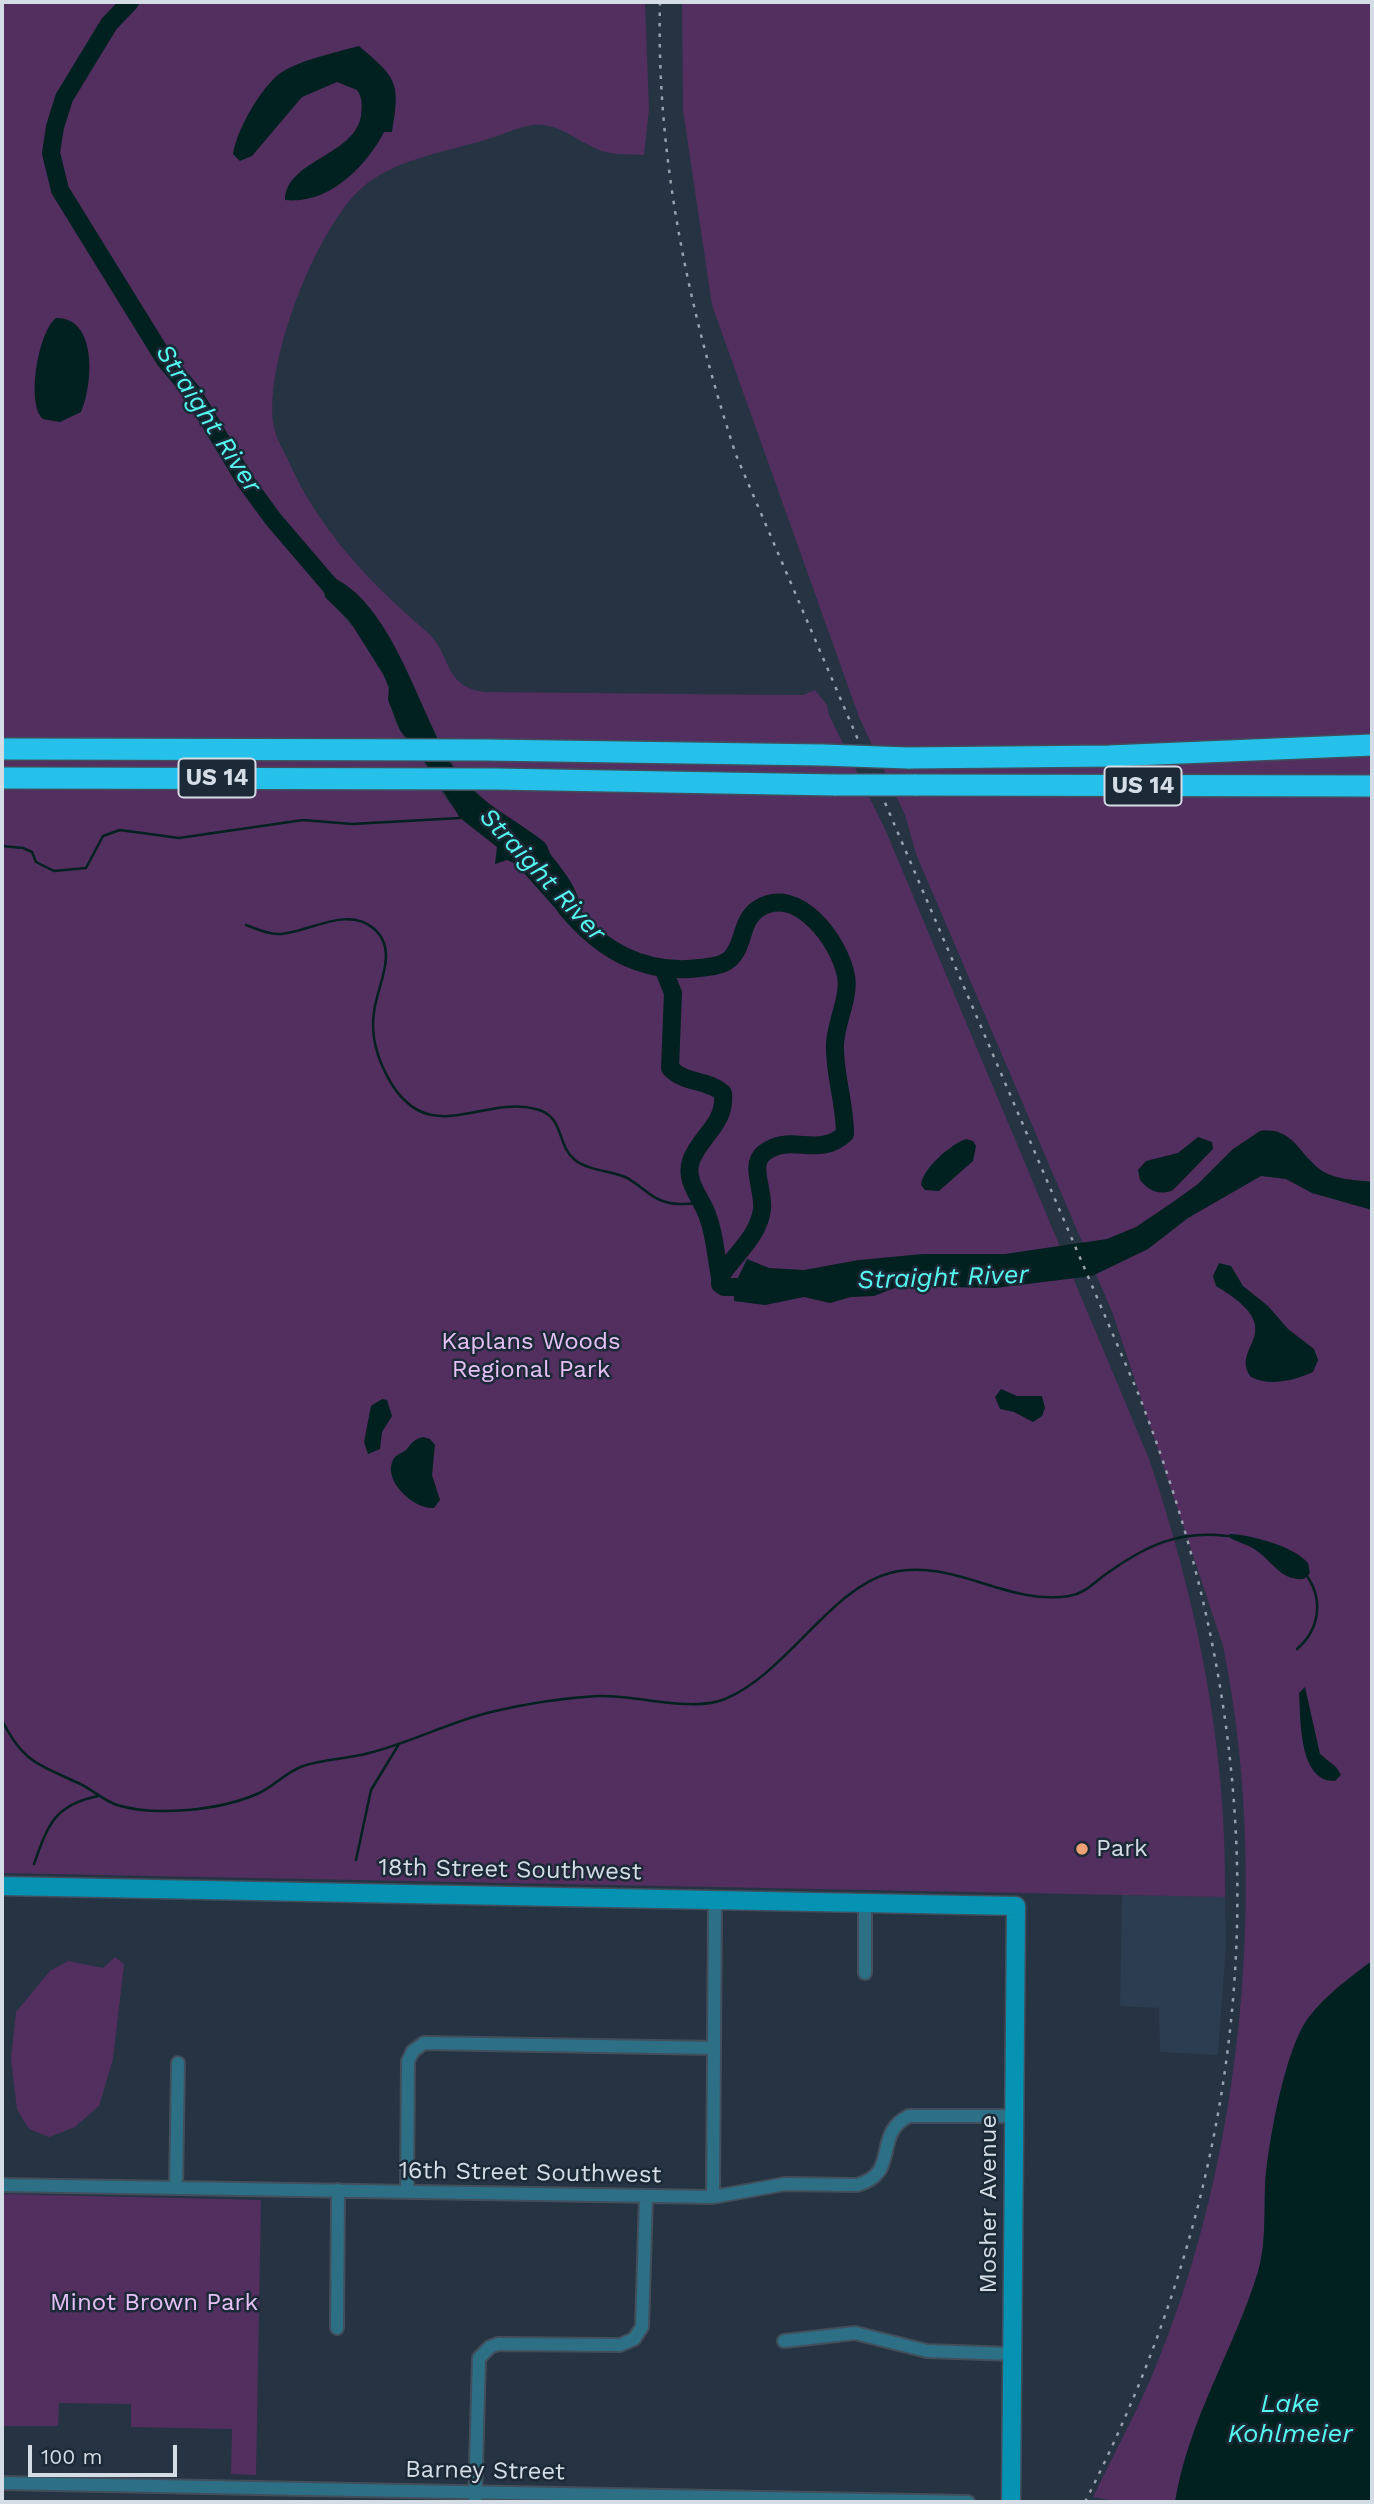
<!DOCTYPE html>
<html>
<head>
<meta charset="utf-8">
<style>
	body { margin:0 }
	#map { position:relative; width:1374px; height:2504px; overflow:hidden; background:#263342; font-family:"Work Sans",sans-serif }
	canvas { display:block }
	.frame { position:absolute; inset:0; border:4px solid #d4dce6; pointer-events:none }
	.scale { position:absolute; left:28px; top:2445px; width:149px; height:32px; box-sizing:border-box; border:4px solid #d4dce6; border-top:0; padding-left:9px; font-size:21px; line-height:24px; white-space:nowrap; color:#d4dce6; -webkit-text-stroke:5px #1c2937; paint-order:stroke }
</style>
</head>
<body>
<div id="map">
<canvas width="1374" height="2504"></canvas>
<div class="frame"></div>
<div class="scale">100 m</div>
</div>
<script>
const ctx = document.querySelector('canvas').getContext('2d');
ctx.lineJoin = 'round';
function fill(path, color) { ctx.fillStyle = color; ctx.fill(path, 'evenodd'); }
function stroke(path, color, width, dash) { ctx.strokeStyle = color; ctx.lineWidth = width; ctx.lineCap = dash ? 'butt' : 'round'; ctx.setLineDash(dash || []); ctx.stroke(path); }
function write(font, color, halo, rows, align = 'center') {
  ctx.font = font + ' "Work Sans",sans-serif'; ctx.lineWidth = 5; ctx.setLineDash([]); ctx.textBaseline = 'middle'; ctx.strokeStyle = halo; ctx.fillStyle = color; for (const [text, x, y, turn = 0] of rows) {
    ctx.save(); ctx.translate(x, y); ctx.rotate((+turn || 0) * Math.PI / 180); ctx.textAlign = isNaN(turn) ? turn : align; if (halo) ctx.strokeText(text, 0, 0); ctx.fillText(text, 0, 0); ctx.restore();
  }
}
fill(new Path2D(`
	M1122,1895L1225,1897L1226,1945L1218,2055L1160,2052L1159,2008L1120,2006Z`), '#2c3d51');
fill(new Path2D(`
	M2,2H645L649,109L644,155C630,154 614,155 602,151C579,143 559,122 533,125C518,127 502,135 488,139C449,151 402,158 369,182C319,217 259,372 275,431C277,441 284,451 288,460C318,529 370,583 426,631C453,654 441,685 484,692L782,695H803L815,690L827,705L829,715L885,829L1149,1459C1197,1601 1227,1747 1225,1897L2,1873ZM333,576C404,631 410,694 453,765C462,780 478,791 489,805L450,804C440,790 432,774 422,759C416,748 405,740 399,729C390,713 392,698 387,683C376,650 349,621 325,597Z
	M682,2H1372V1961C1351,1976 1325,1996 1309,2017C1286,2047 1267,2149 1265,2187C1264,2215 1266,2244 1258,2272C1234,2350 1189,2421 1175,2502H1119L1093,2497C1112,2458 1133,2419 1151,2378C1244,2161 1270,1876 1223,1646L1113,1314L916,854L905,815L859,717L712,305L683,110Z
	M115,1957L124,1964L113,2059L99,2106L75,2127L49,2137L29,2129L17,2109L11,2059L16,2012L50,1971L68,1961L103,1968Z
	M2,2194L261,2200L256,2475L231,2474L232,2429L131,2427V2404L59,2403L58,2426H2Z`), '#522f5f');
fill(new Path2D(`
	M359,46C396,78 401,81 392,132H384C366,167 328,205 285,200C286,160 354,156 361,116C362,105 363,99 357,90L337,82L302,97L252,156L240,161L233,154C236,131 262,85 282,72C301,60 337,52 359,46Z
	M56,318C98,317 93,386 81,412L60,422L43,419C26,404 38,332 56,318Z
	M321,573C391,592 418,713 453,767C476,801 512,817 543,841C548,845 548,850 551,855C569,878 583,894 581,925L562,916L516,864L507,860L495,864L497,847L460,818L422,757L400,730L388,700L389,687L383,674L349,620L325,597Z
	M1260,1131C1297,1126 1300,1161 1328,1174C1342,1180 1358,1180 1372,1182V1210L1312,1193L1286,1179L1261,1176L1188,1218L1148,1249L1092,1276L995,1288L900,1286L874,1296L851,1297L830,1303L804,1297L765,1305L734,1301V1286L747,1259L769,1268L804,1270L859,1260L923,1254H1005L1107,1239L1136,1227L1173,1202L1198,1184L1233,1149Z
	M1198,1137L1212,1142L1213,1149L1173,1190C1160,1196 1149,1191 1140,1180L1138,1170L1146,1161L1178,1153Z
	M966,1139L973,1141L976,1146L973,1161L939,1191L925,1190L921,1185C922,1169 951,1144 966,1139Z
	M1219,1263L1231,1266L1243,1286L1268,1306L1288,1329L1314,1349L1318,1360L1313,1372C1295,1380 1270,1387 1251,1377C1228,1346 1294,1332 1216,1286L1213,1276Z
	M1001,1389L1017,1396H1042L1045,1408L1042,1416L1033,1422L1014,1412L1000,1409L995,1397Z
	M382,1399L387,1400L392,1416L382,1432L380,1449L368,1454L364,1442L371,1406Z
	M423,1437L430,1439L435,1445L432,1475L440,1500L434,1508C415,1510 382,1481 393,1460C395,1455 402,1453 406,1450C412,1443 414,1439 423,1437Z
	M1230,1534C1251,1535 1294,1546 1308,1563L1310,1573L1304,1579C1281,1581 1273,1562 1257,1551C1248,1544 1236,1542 1227,1536Z
	M1305,1687L1320,1754L1336,1767L1341,1775L1335,1781C1298,1782 1301,1718 1299,1693Z
	M1372,1961V2502H1175C1189,2418 1233,2352 1258,2272C1266,2244 1264,2215 1265,2187C1267,2148 1285,2047 1309,2017C1327,1994 1349,1978 1372,1961Z`), '#002120');
stroke(new Path2D(`
	M2,846L23,848L32,852L36,862L54,871L86,868L103,836L120,830L179,838L303,820L352,824L460,818
	M246,925C257,929 269,935 281,934C309,932 347,906 373,928C400,950 377,985 374,1012C370,1038 378,1061 391,1083C431,1148 482,1095 536,1109C565,1116 556,1145 575,1160C587,1170 611,1171 625,1177C638,1183 648,1195 660,1200C674,1206 688,1204 702,1203
	M1297,1649C1319,1630 1324,1601 1307,1576
	M2,1720C22,1761 37,1764 76,1782C91,1788 102,1800 117,1805C156,1817 220,1810 257,1794C273,1787 286,1772 303,1766C324,1759 348,1759 369,1753C410,1743 449,1722 491,1712C524,1704 563,1698 597,1696C635,1694 691,1713 725,1699C786,1674 831,1588 890,1573C953,1557 1006,1606 1069,1596C1085,1594 1095,1581 1109,1572C1147,1545 1180,1530 1227,1536
	M356,1860L371,1790L399,1744
	M34,1864C48,1825 54,1805 98,1796`), '#002120', 2.5);
stroke(new Path2D(`
	M130,2L109,24L64,98L55,127L51,153L60,190L165,360L192,392L246,482L273,519L338,595
	M566,908C601,950 643,975 700,968C710,967 722,966 730,959C745,945 740,921 758,909C797,883 840,942 846,976C850,997 836,1021 835,1044C834,1074 845,1103 845,1134C818,1159 790,1132 764,1153C749,1165 764,1189 762,1209C759,1236 735,1254 720,1277V1284L724,1287H758
	M663,968L673,993L670,1068C685,1084 707,1079 723,1093C726,1125 700,1135 691,1161C684,1182 702,1198 708,1217C715,1236 716,1257 720,1277`), '#002120', 18);
const street = new Path2D(`
	M865,1973V1903
	M2,2185L713,2197L785,2184L857,2185C901,2173 872,2134 909,2116H1014
	M176,2188L178,2063
	M407,2192L408,2061L413,2051L424,2043L714,2048
	M713,2197L715,1899
	M337,2328L338,2190
	M784,2341L855,2333L927,2351L1013,2354
	M2,2483L968,2502
	M475,2502L479,2358L490,2347L498,2344L620,2345L634,2339L642,2327L646,2196`);
const secondary = new Path2D(`
	M2,1886L1016,1906L1011,2502`);
const highway = new Path2D(`
	M2,749L486,750L823,755
	M908,758L1109,756L1372,745
	M2,778L496,779L836,785
	M914,785L1372,786`);
stroke(street, '#424e5c', 16);
stroke(secondary, '#424e5c', 21);
stroke(highway, '#424e5c', 24);
stroke(street, '#2d7085', 12);
stroke(secondary, '#0592b3', 18);
stroke(highway, '#26c1ea', 21);
stroke(new Path2D(`
	M660,2C656,156 688,308 736,455L1138,1393C1286,1771 1269,2141 1085,2502`), '#98a2ad', 2.5, [3.5, 7]);
const highwayBridge = new Path2D(`
	M823,755L908,758
	M836,785H914`);
stroke(highwayBridge, '#424e5c', 24, []);
stroke(highwayBridge, '#26c1ea', 21);
for (const [x, y, r, color] of [
	[1082,1849,7,"#efa377"]
]) { const dot = new Path2D(); dot.arc(x, y, r, 0, 2 * Math.PI); ctx.fillStyle = color; ctx.fill(dot); stroke(dot, '#1c2937', 2.5); }
for (const [x, y, w] of [
	[217,778,77],
	[1143,786,77]
]) { const box = new Path2D(); box.roundRect(x - w / 2, y - 19.5, w, 39, 5); ctx.fillStyle = '#1c2937'; ctx.fill(box); stroke(box, '#d4dce6', 2); }
write('bold 23px', '#d4dce6', null, [
	["US 14",217,778],
	["US 14",1143,786]
]);
write('24px', '#e6c1f5', '#1c2937', [
	["Kaplans Woods",531,1342],
	["Regional Park",531,1370],
	["Minot Brown Park",154,2303]
]);
write('24px', '#d4dce6', '#1c2937', [
	["Park",1096,1849]
], 'left');
write('24px', '#d4dce6', '#1c2937', [
	["18th Street Southwest",510,1870,1],
	["16th Street Southwest",530,2173,1],
	["Mosher Avenue",989,2204,-90],
	["Barney Street",485,2471,1]
]);
write('italic 26px', '#54f9f1', '#1c2937', [
	["Straight River",208,419,57],
	["Straight River",542,875,47],
	["Straight River",943,1278,-2],
	["Lake",1290,2404],
	["Kohlmeier",1290,2434]
]);
</script>
</body>
</html>
